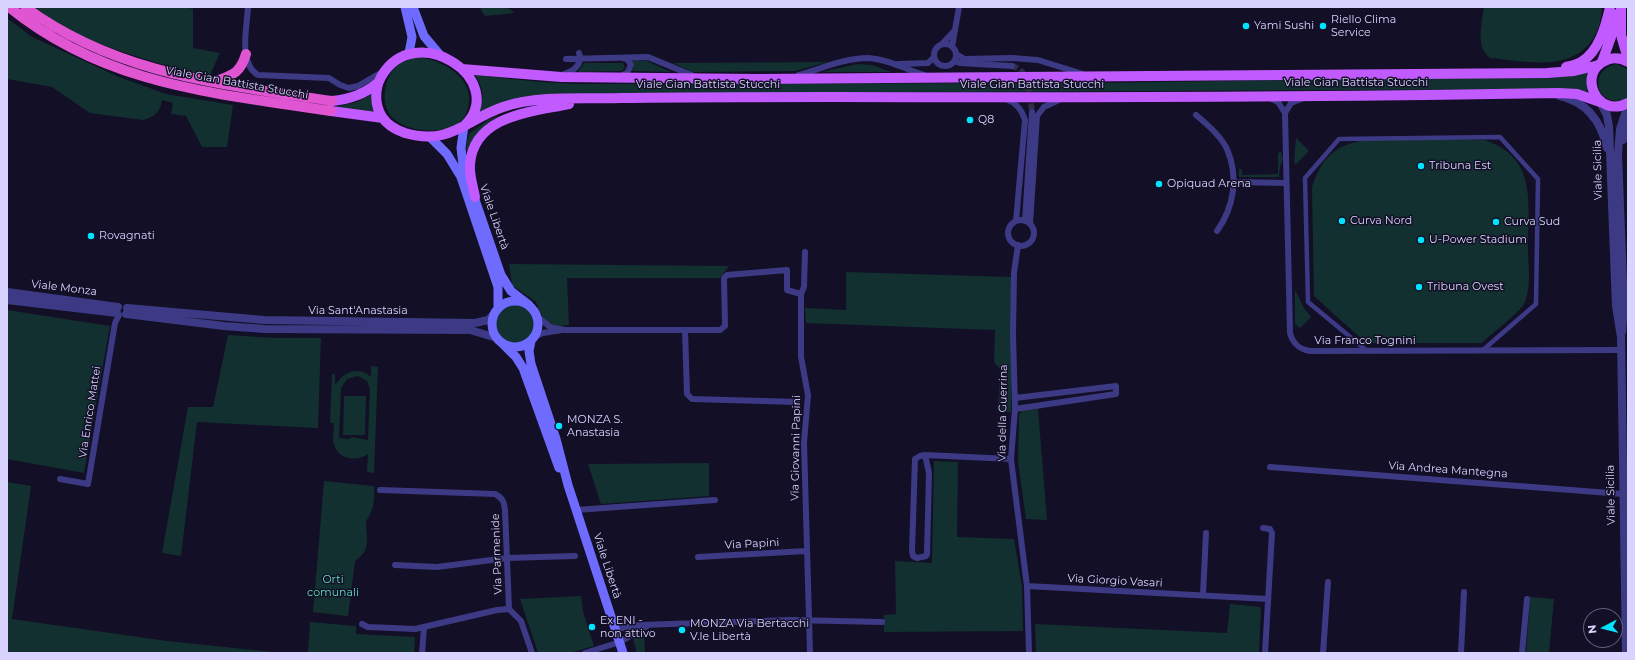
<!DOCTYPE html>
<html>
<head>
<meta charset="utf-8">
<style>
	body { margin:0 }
	#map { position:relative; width:1635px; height:660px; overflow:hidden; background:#130f26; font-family:Montserrat,sans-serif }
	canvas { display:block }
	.frame { position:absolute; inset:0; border:8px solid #d9d4ff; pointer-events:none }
	.north { position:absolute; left:1583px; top:608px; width:40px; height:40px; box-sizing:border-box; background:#130f26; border:1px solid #625e7d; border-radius:50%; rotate:263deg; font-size:11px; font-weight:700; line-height:16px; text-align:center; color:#d9d4ff }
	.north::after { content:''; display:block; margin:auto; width:14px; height:18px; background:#00e5ff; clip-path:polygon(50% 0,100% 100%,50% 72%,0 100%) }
</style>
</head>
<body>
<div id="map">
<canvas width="1635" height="660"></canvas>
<div class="frame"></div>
<div class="north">N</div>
</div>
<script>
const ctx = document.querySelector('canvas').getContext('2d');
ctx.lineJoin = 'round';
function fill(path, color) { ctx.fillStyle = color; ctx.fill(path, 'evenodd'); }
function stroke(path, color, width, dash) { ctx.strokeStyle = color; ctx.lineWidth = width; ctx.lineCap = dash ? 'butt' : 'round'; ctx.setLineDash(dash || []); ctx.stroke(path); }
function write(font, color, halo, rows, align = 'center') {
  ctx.font = font + ' Montserrat,sans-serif'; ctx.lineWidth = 3; ctx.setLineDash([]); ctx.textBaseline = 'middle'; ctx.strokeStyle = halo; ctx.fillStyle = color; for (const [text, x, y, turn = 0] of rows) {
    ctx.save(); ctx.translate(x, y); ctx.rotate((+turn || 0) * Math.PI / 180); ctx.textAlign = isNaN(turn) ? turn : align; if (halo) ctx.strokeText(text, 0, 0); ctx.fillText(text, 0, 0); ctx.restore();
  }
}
fill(new Path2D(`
	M34,7L189,8L193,9V48L220,53L210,75C189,74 171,67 151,61C110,48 67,35 34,7Z
	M481,7H506L515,13L485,16L481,10Z
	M1484,7H1602C1602,18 1599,29 1593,39C1570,73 1525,61 1490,58C1475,47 1482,23 1484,7Z
	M7,18L32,37L119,77L166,94L233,105L227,147H202L186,116L171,114L173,103L162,100C160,112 155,117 143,120L90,113L52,87L7,79Z
	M417,57C439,59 472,75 469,102C468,107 467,114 463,119C449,136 407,133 393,118C379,105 384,77 397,66C403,61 410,59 417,57Z
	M632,60L647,61L671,72L632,71L634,67Z
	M828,62L795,71L693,72L673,63Z
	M584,63H623L625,68L621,71L578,72Z
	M857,64L872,65L891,72H822Z
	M1616,64L1628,69V98C1598,112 1585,71 1616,64Z
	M1589,72L1587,92L1537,89L579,94L479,113C484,97 484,89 475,75L540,82L579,84L1094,83L1543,76Z
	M372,94L375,113L335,107L357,102Z
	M500,115L484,126L468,151L466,148L469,134L488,120Z
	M1296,138L1309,151L1296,164L1294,163Z
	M1366,140H1484C1538,157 1528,204 1528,249C1528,266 1532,288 1524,304C1520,312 1490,335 1482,343H1366L1314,296L1312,187C1322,157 1335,145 1366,140Z
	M1281,152L1283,159L1280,166L1279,177H1239V169H1242V175L1278,174V153Z
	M509,264L729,266L720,278H567L569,325L558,326L549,323L542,316L536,302L512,285Z
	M846,272L1011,277V412L998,411L1000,369L994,362L995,330L806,323L805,308L846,310Z
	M1295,290L1304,308L1311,317L1300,328L1295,324Z
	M496 324a19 19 0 1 1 38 0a19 19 0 1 1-38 0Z
	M7,310L110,326L84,473L7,459Z
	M228,335L274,338H321L318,428L197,422L181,556L162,553L188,407H213Z
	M371,366L378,367L374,473L367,472L368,454C357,462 339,460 334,445C332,438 334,430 334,423H330L332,374H335V384H336C344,371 359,366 371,377ZM358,376L367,381L370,389L368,440L351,437L350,439L339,438L341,388L347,379Z
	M344,396H366L365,435H343Z
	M1038,409L1047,520L1026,519L1018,462L1019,414L1022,411Z
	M934,461L958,462L957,537L1014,539L1022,587L1023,631L884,632V615L896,614L895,561L932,563Z
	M709,463V496L601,504L588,464Z
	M324,481L374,486C375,499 374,510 366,521C366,539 372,550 355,561L348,616L313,612Z
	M7,482L31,486L12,619L167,641L282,653H7Z
	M581,596L583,612L594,646L570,653H538L520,599Z
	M1530,597L1554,599L1549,653H1526Z
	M1230,604L1261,607L1259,653H1036L1035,624L1227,633Z
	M310,622L356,626V634L415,637L414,653H308Z
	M644,632L645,653H637L633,639Z`), '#12302f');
stroke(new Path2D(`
	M1012,66C1030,69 1030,98 1032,112`), '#312d47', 6, [6, 3]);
stroke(new Path2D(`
	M1366,350L1308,302L1305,178L1339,139L1500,137L1538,179L1536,304L1483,350`), '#3d3a85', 4.5);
stroke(new Path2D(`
	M248,7C247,27 238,63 258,75L329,78L340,85L349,88L358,86L382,72
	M934 55a11 11 0 1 1 22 0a11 11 0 1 1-22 0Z
	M942,44L955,30
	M952,47L959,7
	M956,54L965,59L1012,58L1038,60L1083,74
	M566,59L648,57L694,76
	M954,61L960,63L1012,66
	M898,64L928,63L934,57
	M564,74C574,71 583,64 579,53
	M799,75C820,69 845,58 868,58C887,59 906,69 924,75
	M621,76L627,73L631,65L628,60L623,58
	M1270,98L1278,102L1285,113
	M1006,99C1017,103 1022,110 1025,120L1016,221
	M1301,99L1291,103L1285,113L1290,333C1293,344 1299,349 1310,351L1621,350
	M1196,115C1207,124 1221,136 1227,149C1239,177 1234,207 1217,231
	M1234,182L1286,183
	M1008 233a13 13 0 1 1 26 0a13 13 0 1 1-26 0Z
	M1025,221L1032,112
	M1030,224L1037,116L1044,107L1059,100
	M1018,245L1014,273L1013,334L1015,409L1011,459L1027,586L1029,653
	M805,252L804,287L801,294V357L808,395L804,443L810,653
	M537,316L550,327L565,330H720L725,326L724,278L727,275L787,270V290L801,294
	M685,330L687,394L692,399L797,402
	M534,337L543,333L562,330
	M1015,398L1116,386V394L1015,409
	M925,455L929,473L927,554L926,556L917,558L913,556L912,551L915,459L920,456L925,455L1011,459
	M1270,467L1623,494
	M60,479L88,484L115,323L119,315
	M380,490L495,494C503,498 504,502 505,510L509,609
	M576,510L715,500
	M1263,528L1270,529L1272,533L1265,653
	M698,557L806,551
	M395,565L437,567L507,558L575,556
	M1027,586L1268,599
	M1203,595L1206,533
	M509,609L521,621L532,653
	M362,624L368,627L415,629L497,610L509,609
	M616,629L641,625L792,620L882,622
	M422,653L424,628
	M585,653L620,642L649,625
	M1323,653L1328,582
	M1461,653L1464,592
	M1522,653L1527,599`), '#3d3a85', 6);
stroke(new Path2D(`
	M1560,96C1587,102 1601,121 1607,148
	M1599,100L1607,115L1609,127L1616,306L1621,337L1626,653
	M1623,140L1628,124
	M7,292L118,307
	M7,300L117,313
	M127,308L264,320L475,323L488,320L493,315
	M126,314L224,326L265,329L470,330L497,338
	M1622,332L1624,307L1618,154L1620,129L1628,105`), '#3d3a85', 8);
stroke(new Path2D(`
	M405,7L412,37L409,53
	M413,7L424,36L440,55
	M464,126L461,148L463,165L501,275L511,291L529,305
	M430,137L447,154L461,177L498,287V308
	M492 324a23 23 0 1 1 46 0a23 23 0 1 1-46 0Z
	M531,341L529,351L531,364L556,439L568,485L623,653
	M501,342L516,357L523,368L559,468`), '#6f6bff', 9);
stroke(new Path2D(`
	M1621,7V35L1628,59
	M1602,62L1611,37L1612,13
	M1628,62C1621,58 1614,57 1607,60C1576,71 1596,120 1628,103
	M1566,67C1570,66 1576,65 1581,62C1599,52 1606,25 1610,7
	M462,69L561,77L757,79L1547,73L1574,71L1599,65
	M332,101C351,99 364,94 378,83
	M331,111L383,118
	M464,126C511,81 415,17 381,77C374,90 375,106 382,117C388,126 396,130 405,133C450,146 465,120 503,107C538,95 584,99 621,98C691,97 761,97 831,97C1074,98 1317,97 1559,93L1577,94L1603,103
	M475,197C473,186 469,175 470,164C474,115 532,112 569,104`), '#c25bff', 10);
stroke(new Path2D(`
	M9,7C105,85 213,93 331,111
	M25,7C117,75 223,84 332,101
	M214,82C232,75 240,74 246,54`), '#e055d1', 10);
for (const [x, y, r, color] of [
	[1246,26,4,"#00e5ff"],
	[1323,26,4,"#00e5ff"],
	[970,120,4,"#00e5ff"],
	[1421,166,4,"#00e5ff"],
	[1159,184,4,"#00e5ff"],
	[1342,221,4,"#00e5ff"],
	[1496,222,4,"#00e5ff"],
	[91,236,4,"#00e5ff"],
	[1421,240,4,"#00e5ff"],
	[1419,287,4,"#00e5ff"],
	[559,426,4,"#00e5ff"],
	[592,627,4,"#00e5ff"],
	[682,630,4,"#00e5ff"]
]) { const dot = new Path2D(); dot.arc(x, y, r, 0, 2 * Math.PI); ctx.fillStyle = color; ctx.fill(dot); stroke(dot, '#130f26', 1.5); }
write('11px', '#d9d4ff', '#130f26', [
	["Riello Clima",1331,20],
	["Service",1331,33],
	["Yami Sushi",1254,26],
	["Q8",978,120],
	["Tribuna Est",1429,166],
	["Opiquad Arena",1167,184],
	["Curva Nord",1350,221],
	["Curva Sud",1504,222],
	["Rovagnati",99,236],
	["U-Power Stadium",1429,240],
	["Tribuna Ovest",1427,287],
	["MONZA S.",567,420],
	["Anastasia",567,433],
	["Ex ENI -",600,621],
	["non attivo",600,634],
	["MONZA Via Bertacchi",690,624],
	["V.le Libertà",690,637]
], 'left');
write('11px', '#d9d4ff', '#130f26', [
	["Viale Gian Battista Stucchi",237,83,10],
	["Viale Gian Battista Stucchi",1356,83],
	["Viale Gian Battista Stucchi",708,85],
	["Viale Gian Battista Stucchi",1032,85],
	["Viale Sicilia",1598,170,-91],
	["Viale Libertà",494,217,71],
	["Viale Monza",64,288,7],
	["Via Sant'Anastasia",358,311],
	["Via Franco Tognini",1365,341],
	["Via Enrico Mattei",90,412,-81],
	["Via della Guerrina",1003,413,-89],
	["Via Giovanni Papini",796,448,-89],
	["Via Andrea Mantegna",1448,470,4],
	["Viale Sicilia",1611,495,-91],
	["Via Papini",752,544,-3],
	["Via Parmenide",497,554,-92],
	["Viale Libertà",607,566,72],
	["Via Giorgio Vasari",1115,581,3]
]);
write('11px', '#5fe0c0', '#130f26', [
	["Orti",333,580],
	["comunali",333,593]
]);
</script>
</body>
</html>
